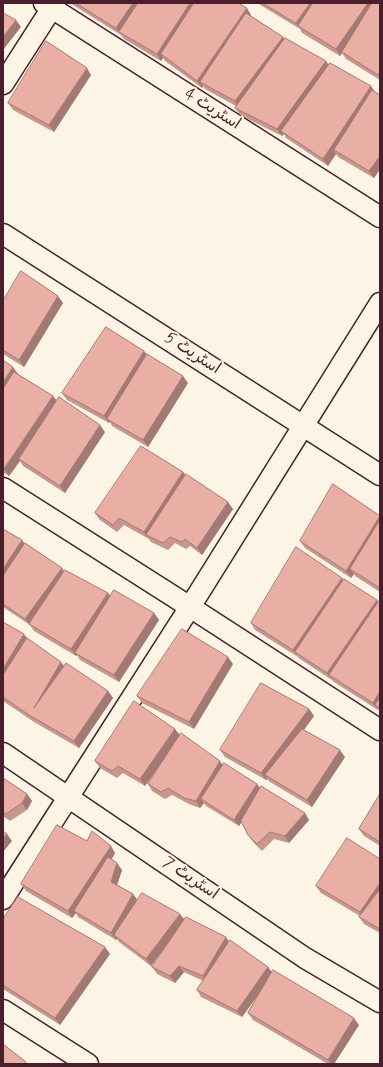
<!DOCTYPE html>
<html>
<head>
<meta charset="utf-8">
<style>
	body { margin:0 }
	#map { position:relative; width:383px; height:1067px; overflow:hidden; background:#fcf5e5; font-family:Mynerve,sans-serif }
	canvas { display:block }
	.frame { position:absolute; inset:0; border:4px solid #4a1f2b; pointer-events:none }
</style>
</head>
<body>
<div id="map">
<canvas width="383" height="1067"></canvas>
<div class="frame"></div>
</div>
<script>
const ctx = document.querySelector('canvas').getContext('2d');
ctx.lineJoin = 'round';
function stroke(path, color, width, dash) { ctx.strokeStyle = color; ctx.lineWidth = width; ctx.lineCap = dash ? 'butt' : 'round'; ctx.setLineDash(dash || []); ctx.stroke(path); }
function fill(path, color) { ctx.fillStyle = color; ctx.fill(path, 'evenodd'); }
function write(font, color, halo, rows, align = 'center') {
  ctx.font = font + ' Mynerve,"Playpen Sans Arabic",sans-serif'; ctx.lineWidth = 4; ctx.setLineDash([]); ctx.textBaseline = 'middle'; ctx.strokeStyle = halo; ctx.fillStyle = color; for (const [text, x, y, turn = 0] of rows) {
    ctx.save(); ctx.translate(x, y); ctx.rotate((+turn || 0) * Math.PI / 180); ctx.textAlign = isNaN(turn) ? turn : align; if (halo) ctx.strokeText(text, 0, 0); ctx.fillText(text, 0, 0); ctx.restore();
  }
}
const street = new Path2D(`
	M44,3L380,217
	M3,84L55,3
	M3,234L380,475
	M3,488L190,607L380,730
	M3,753L305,958L380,1002
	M3,899L190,607L380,303
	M3,1010L88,1064`);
stroke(street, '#4a1f2b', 23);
stroke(street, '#fcf5e5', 20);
fill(new Path2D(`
	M70,3H238L251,15V16L283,37L284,38L380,95V169L374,178L338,157L336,154L328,166L286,138L284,134L282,136L240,115L235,108L236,106L205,89L203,86L202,88L165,61L163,58L161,61L124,39L121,35Z
	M257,3H378L380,4V80L346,59L342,53L340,56L302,33L300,29Z
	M91,75L54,132L13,110L8,103Z
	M3,301L63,303L24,367L3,354Z
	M144,351L147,355L188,383L148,447L112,426L110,422L109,423L67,400L62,393Z
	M3,360L18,374L53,396L57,401L105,432L65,493L23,466L20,461L9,476L3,472Z
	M183,472L185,475L233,509L202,555L190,546L186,549L175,543L168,550L151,542L149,539L124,525L117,532L100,520L95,513Z
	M380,516V592L355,576L354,574L351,578L305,548L300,541Z
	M3,529L24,544L62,568L64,572L108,593L110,596L154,613L159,620L119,682L80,660L77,655L76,656L34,631L30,625L3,607Z
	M342,578L343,580L378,602H380V712L378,709V710L334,682L332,680L300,659L298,657L255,630L251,623Z
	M3,622L27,638L64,666L108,691L113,698L79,748L34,722L3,701Z
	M233,664L194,729L142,703L137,696Z
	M309,709L314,716L304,730L345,757L312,807L270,782L267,779L266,780L225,757L220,750Z
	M175,729L180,735L220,761L222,765L257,784L259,788L309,820L289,843L274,839L262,851L253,842L248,835L242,822L239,826L206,806L204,803L200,808L189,804L172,795L165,799L152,791L148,784L162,763L145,786L123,773L117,778L100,768L95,761Z
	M3,778L27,794L32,801L27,810L10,821L3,816Z
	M380,794V846L364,836L359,829Z
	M87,841L115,853L112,859L122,870L117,885L133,894L137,900L184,919L226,937L229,942L268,967L271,972L359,1025L334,1064H328L253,1020L248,1013L260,992L242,1017L201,997L197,990L203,981L184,972L175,983L157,974L152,967L168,943L151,966L119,942L117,939L116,940L78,917L76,913L72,918L26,891L21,884Z
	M380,859V933L364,924L359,917L360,916L321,893L316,886Z
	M3,919L110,954L60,1025L3,989Z`), '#c8968d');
fill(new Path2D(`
	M133,3H143L119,32L121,35L116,28Z
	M190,3H199L161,54L163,58L161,61L157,54Z
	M310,3H320L299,27L296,23Z
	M368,3H372L342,52V53L340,56L336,49Z
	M247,8L251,15L205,84L200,82L203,86L202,88L197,81Z
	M16,20L21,27L3,50V37Z
	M283,37L288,44L239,108L235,101Z
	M326,61L331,68L281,131L284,134L282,136L277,129Z
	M87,68L91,75L54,132L49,125Z
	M371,86L376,93L334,150L336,154L328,166L323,159Z
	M380,156V169L374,178L369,171Z
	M58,296L63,303L24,367L19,360Z
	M144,351L149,358L107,419L110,422L109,423L104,416Z
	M13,367L18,374L3,397V383Z
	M183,376L188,383L148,447L143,440Z
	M53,396L58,403L19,459L20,461L9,476L4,469Z
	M100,425L105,432L65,493L60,486Z
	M183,472L188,478L146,535L149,539L144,532Z
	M228,502L233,509L202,555L197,548Z
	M380,516V530L350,569L354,574L351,578L346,571Z
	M22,540L27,547L3,584V569Z
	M62,568L66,575L29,624L25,619Z
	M342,578L346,585L295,652L293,650Z
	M108,593L113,600L75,653L77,655L76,656L71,649Z
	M377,600L380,605L329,675L332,680L327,673Z
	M154,613L159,620L119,682L114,675Z
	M24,634L29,641L3,684V669Z
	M228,657L233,664L194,729L189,722Z
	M61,662L66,669L34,708Z
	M108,691L113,698L79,748L74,741Z
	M380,691V706L375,705L378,709V710L373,703Z
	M309,709L314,716L268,777L265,775L267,779L266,780L261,773Z
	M175,729L180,736L145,786L140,779Z
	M340,750L345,757L312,807L307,800Z
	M220,761L224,768L201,799L204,803L200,808L196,801Z
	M257,784L262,791L239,826L234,820Z
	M27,794L32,801L27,810L22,803Z
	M305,813L309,820L289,843L285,836Z
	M7,834L12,841L3,852V839Z
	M111,846L115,853L76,912L74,911L76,913L72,918L68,911Z
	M117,863L122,870L116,888L111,882Z
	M380,883V897L364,919L360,912Z
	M133,894L138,901L114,935L117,939L116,940L111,933Z
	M180,914L185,920L151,966L146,959Z
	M226,937L230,944L208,983L203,976Z
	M105,947L110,954L60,1025L55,1018Z
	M179,966L184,972L175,983L170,976Z
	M268,967L273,974L242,1017L237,1011Z
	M354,1018L359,1025L334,1064H331L328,1060Z`), '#a37a73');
const building = new Path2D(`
	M76,3H133L116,28Z
	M138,3H190L157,54L119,32Z
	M194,3H238L247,8L197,81L161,54Z
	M263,3H310L296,23Z
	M313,3H368L336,49L298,26Z
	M372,3H378L380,4V72L378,75L342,52Z
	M3,13L16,20L3,37Z
	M246,13L283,37L235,101L200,82Z
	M285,38L326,61L277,129L235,108Z
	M46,41L87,68L49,125L8,103Z
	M330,63L371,86L323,159L281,131Z
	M372,90L380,95V156L369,171L334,150Z
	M21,271L58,296L19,360L3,350V301Z
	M106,327L144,351L104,416L62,393Z
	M147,354L183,376L143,440L107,419Z
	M3,360L13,367L3,383Z
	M14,372L53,396L4,469L3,468V389Z
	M59,397L100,425L60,486L19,459Z
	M141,446L183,472L144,532L119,518L113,525L95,513Z
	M186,474L228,502L197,548L185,539L182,542L170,537L163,543L146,535Z
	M333,484L380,516L346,571L300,541Z
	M380,520V588L350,569Z
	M3,529L22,540L3,569Z
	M25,543L62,568L25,619L3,604V576Z
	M296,547L342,578L293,650L251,623Z
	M65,570L108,593L71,649L29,624Z
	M344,579L377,600L327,673L295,652Z
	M114,590L154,613L114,675L75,653Z
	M379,601L380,602V691L373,703L329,675Z
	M3,622L24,634L3,669Z
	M182,629L228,657L189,722L137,696Z
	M27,638L61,662L34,708L66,663L108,691L74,741L29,715L3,697V675Z
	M261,683L309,709L261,773L220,750Z
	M380,698V708L375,705Z
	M134,701L175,729L140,779L118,766L112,771L95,761Z
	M302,729L340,750L307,800L265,775Z
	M181,733L220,761L196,801L184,798L168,788L161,792L148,784Z
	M224,763L257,784L234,820L201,799Z
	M3,778L27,794L22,803L6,814L3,812Z
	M261,786L305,813L285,836L270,832L257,844L248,835L241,821Z
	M380,794V842L359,829Z
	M57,825L87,841L92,831L111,846L68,911L21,884Z
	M3,831L7,834L3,839Z
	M347,838L380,859V883L360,912L316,886Z
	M108,857L117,863L111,882L133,894L111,933L74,911Z
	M380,889V929L359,917Z
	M142,893L180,914L146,959L114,935Z
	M18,897L105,947L55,1018L3,985V919Z
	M186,917L226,937L203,976L179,966L170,976L152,967Z
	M230,940L268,967L237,1011L197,990Z
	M273,970L354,1018L328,1060L248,1013Z
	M3,1044L26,1062L25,1064H3Z`);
fill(building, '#e9afa4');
stroke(building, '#a37a73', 1);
write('16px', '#4a1f2b', '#fcf5e5', [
	["اسٹریٹ 4",212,110,32],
	["اسٹریٹ 5",192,354,33],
	["اسٹریٹ 7",190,879,34]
]);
</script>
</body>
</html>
